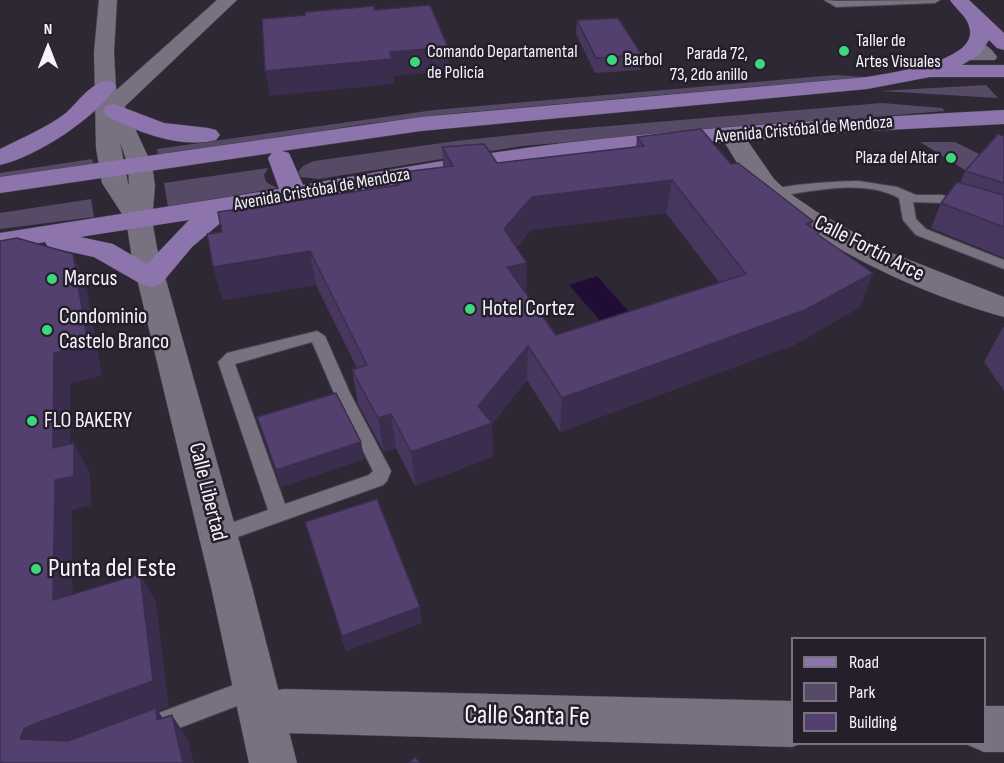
<!DOCTYPE html>
<html>
<head>
<meta charset="utf-8">
<style>
	body { margin:0 }
	#map { position:relative; width:1004px; height:763px; overflow:hidden; background:#2e2835; font-family:"Sofia Sans Condensed",sans-serif }
	canvas { display:block }
	.legend { position:absolute; left:791px; top:637px; width:195px; height:108px; box-sizing:border-box; background:#241f2b; border:2px solid #78747f; margin:0; padding:8px 10px; list-style:none; font-size:18px; color:#f6f3fc }
	.legend li { display:flex; align-items:center; gap:12px; height:30px }
	.legend b { width:30px; border:2px solid #78747f }
	.north { position:absolute; left:18px; top:18px; width:60px; height:60px; -webkit-text-stroke:4px #241f2b; paint-order:stroke; rotate:0deg; font-size:16px; font-weight:700; line-height:24px; text-align:center; color:#f6f3fc }
	.north::after { content:''; display:block; margin:auto; width:21px; height:27px; background:#f6f3fc; clip-path:polygon(50% 0,100% 100%,50% 72%,0 100%) }
</style>
</head>
<body>
<div id="map">
<canvas width="1004" height="763"></canvas>
<ul class="legend">
<li><b style="height:8px;background:#8d74ad"></b>Road</li>
<li><b style="height:16px;background:#564a67"></b>Park</li>
<li><b style="height:16px;background:#53406e"></b>Building</li>
</ul>
<div class="north">N</div>
</div>
<script>
const ctx = document.querySelector('canvas').getContext('2d');
ctx.lineJoin = 'round';
function fill(path, color) { ctx.fillStyle = color; ctx.fill(path, 'evenodd'); }
function stroke(path, color, width, dash) { ctx.strokeStyle = color; ctx.lineWidth = width; ctx.lineCap = dash ? 'butt' : 'round'; ctx.setLineDash(dash || []); ctx.stroke(path); }
function write(font, color, halo, rows, align = 'center') {
  ctx.font = font + ' "Sofia Sans Condensed",sans-serif'; ctx.lineWidth = 5; ctx.setLineDash([]); ctx.textBaseline = 'middle'; ctx.strokeStyle = halo; ctx.fillStyle = color; for (const [text, x, y, turn = 0] of rows) {
    ctx.save(); ctx.translate(x, y); ctx.rotate((+turn || 0) * Math.PI / 180); ctx.textAlign = isNaN(turn) ? turn : align; if (halo) ctx.strokeText(text, 0, 0); ctx.fillText(text, 0, 0); ctx.restore();
  }
}
fill(new Path2D(`
	M835,75L865,77L459,113L365,124L158,156L157,149L434,110Z
	M986,85L998,98L880,91Z
	M882,103L942,108L945,111L522,146L319,179L301,177L298,172L303,166L314,161L456,141L550,131Z
	M920,142H955L987,158L973,175Z
	M92,159L94,165L0,179V173Z
	M268,168L264,175L266,182L277,188L168,207L164,183Z
	M91,199L94,217L0,229V213Z`), '#564a67');
fill(new Path2D(`
	M597,276L646,331L617,340L569,285Z`), '#210c36');
const service = new Path2D(`
	M824,0L838,1L940,0L935,3L836,7Z
	M859,181L897,187L916,195H942L1004,214V222L941,203L913,202L916,219L926,229L1004,260V269L916,235L903,220L899,198C861,178 812,192 772,197L766,193C775,184 843,181 859,181Z
	M317,331L325,336L350,393L391,471L387,481L383,485L218,544L211,542L208,536L211,530L268,510L218,362L227,353ZM312,342L334,393L373,471L369,475L285,504L235,364Z
	M255,677L263,680L266,688L263,696L153,738L145,734L141,726L145,718Z`);
const pedestrian = new Path2D(`
	M982,44C989,46 993,51 997,57L995,60H966L964,57L977,46Z`);
const minor = new Path2D(`
	M217,0H237L120,111L112,113L104,111L101,106L104,101Z
	M732,128L740,130L774,179L789,193L817,212L889,252L1004,297V317C935,298 866,267 806,229C791,219 774,209 762,196C745,178 733,156 720,135L724,130Z
	M285,689L792,701V744H800L792,747L285,733L263,738L247,731L240,715L247,699L263,692Z
	M984,706H1004V752H984L968,745L967,744H984Z`);
const tertiary = new Path2D(`
	M99,0H117L114,52L116,88L152,165L155,186L152,220L157,248L252,587L297,763H249L211,587L132,258L126,220L102,183L96,148L94,52ZM120,142L128,165L129,185L128,183Z`);
const primary = new Path2D(`
	M950,0H969L1004,33V50L997,48L989,40L980,54L962,65H1004V77H930L867,89L421,131L282,151L289,153L303,185C390,170 476,154 564,143C710,126 857,118 1004,110V124L847,132L566,157L491,167L231,214L192,247L161,284L151,287L141,284L94,257L48,247L45,242L0,249V233L279,189L268,158L272,153L0,193V177L421,117L867,77C889,73 975,62 970,30C968,16 957,11 950,0ZM189,220L147,264L113,244L80,237Z
	M105,81L113,82L116,87C94,119 38,156 0,165V149C22,138 46,128 66,113C78,102 89,85 105,81Z
	M114,104L164,123L208,128L216,130L220,135L216,140C181,149 137,132 106,116L103,111L106,106Z`);
stroke(service, '#47434e', 2);
stroke(pedestrian, '#47434e', 1);
stroke(minor, '#47434e', 1);
stroke(tertiary, '#47434e', 1);
stroke(primary, '#47434e', 1);
fill(service, '#777180');
fill(pedestrian, '#777180');
fill(minor, '#777180');
fill(tertiary, '#777180');
fill(primary, '#8d74ad');
fill(new Path2D(`
	M577,20L642,55L640,70L595,73L576,34Z
	M1004,136V258L931,228L941,203L960,183L965,171Z
	M637,137L731,164L813,221L811,227L819,235L873,273L860,307L794,345L560,432L527,380L492,424L493,457L415,486L396,448L384,452L358,404L352,370L357,368L316,285L223,300L213,267L222,232L395,185L394,173L443,167L442,147L497,163L636,147ZM666,213L719,282L556,335L526,293L516,248L531,230Z
	M1003,327H1004V391L984,362Z
	M257,417L361,442L364,459L281,487Z
	M305,522L422,623L346,651Z`), '#47375f');
fill(new Path2D(`
	M448,47L449,71L394,76V84L270,96L265,71L390,52Z
	M672,180L666,213L531,230L504,262V229L532,197Z
	M310,251L316,285L223,300L213,267Z
	M73,254L86,284L102,376L70,383V476L74,443L90,473L91,505L72,510L73,628L53,600L54,353Z
	M527,263L526,297L507,267Z
	M873,273L860,307L794,345L560,432L562,398Z
	M528,346L527,380L492,424L493,457L415,486L411,452L478,406Z
	M391,414L396,448L384,452L378,418Z
	M361,442L364,459L281,487L276,470Z
	M140,574L156,602L169,707L158,711L173,733L57,749L20,739L24,729Z
	M420,607L422,623L346,651L342,636Z
	M172,715L188,740L194,763H183Z`), '#3a2d4d');
const building = new Path2D(`
	M430,5L448,47L390,52L392,59L265,71L262,19L305,15V12L374,6L375,10Z
	M618,18L642,55L596,58L577,20Z
	M701,129L731,164L738,163L813,221L806,224L820,232L817,234L873,273L805,310L562,398L528,346L478,406L492,423L411,452L391,414L378,418L352,370L367,365L310,251L213,267L207,234L222,232L218,212L399,185L394,173L453,166L442,147L484,144L497,163L644,146L637,137ZM672,180L746,274L556,335L507,267L527,263L504,229L532,197Z
	M998,134L1004,136V183L965,171Z
	M957,182L1004,195V227L941,203Z
	M17,238L73,254L88,345L54,353L53,448L74,443V476L55,480L53,600L140,574L153,681L34,724L24,729L20,739L68,741L156,708L157,720L172,715L183,763H0V241Z
	M336,393L361,442L276,470L257,417Z
	M377,499L420,607L342,636L305,522Z
	M415,757L420,763H409Z`);
fill(building, '#53406e');
stroke(building, '#3a2d4d', 1.5);
for (const [x, y, r, color] of [
	[844,51,6,"#3dd77e"],
	[612,60,6,"#3dd77e"],
	[415,62,6,"#3dd77e"],
	[760,64,6,"#3dd77e"],
	[951,158,6,"#3dd77e"],
	[52,279,6,"#3dd77e"],
	[470,309,6,"#3dd77e"],
	[47,330,6,"#3dd77e"],
	[32,421,6,"#3dd77e"],
	[36,569,6,"#3dd77e"]
]) { const dot = new Path2D(); dot.arc(x, y, r, 0, 2 * Math.PI); ctx.fillStyle = color; ctx.fill(dot); stroke(dot, '#241f2b', 2); }
write('18px', '#f6f3fc', '#241f2b', [
	["Taller de",856,41],
	["Artes Visuales",856,62],
	["Comando Departamental",427,52],
	["de Policía",427,73],
	["Parada 72,",748,54,"right"],
	["73, 2do anillo",748,75,"right"],
	["Barbol",624,60],
	["Plaza del Altar",939,158,"right"]
], 'left');
write('18px', '#f6f3fc', '#241f2b', [
	["Avenida Cristóbal de Mendoza",804,130,-5],
	["Avenida Cristóbal de Mendoza",322,190,-10]
]);
write('22px', '#f6f3fc', '#241f2b', [
	["Calle Fortín Arce",869,249,27],
	["Calle Libertad",207,492,76]
]);
write('22px', '#f6f3fc', '#241f2b', [
	["Marcus",64,279],
	["Hotel Cortez",482,309],
	["Condominio",59,317],
	["Castelo Branco",59,342],
	["FLO BAKERY",44,421]
], 'left');
write('27px', '#f6f3fc', '#241f2b', [
	["Punta del Este",48,569]
], 'left');
write('27px', '#f6f3fc', '#241f2b', [
	["Calle Santa Fe",527,717,1]
]);
</script>
</body>
</html>
